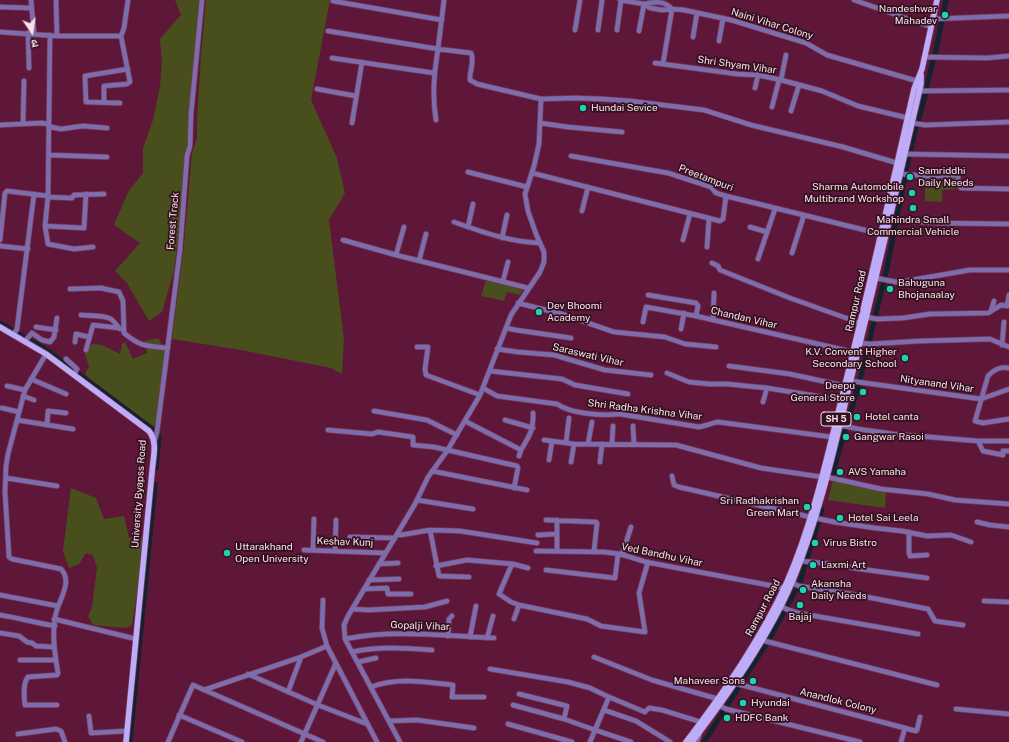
<!DOCTYPE html>
<html>
<head>
<meta charset="utf-8">
<style>
	body { margin:0 }
	#map { position:relative; width:1009px; height:742px; overflow:hidden; background:#5e1639; font-family:"Public Sans","Noto Sans Devanagari",sans-serif }
	canvas { display:block }
	.north { position:absolute; left:12px; top:12px; width:40px; height:40px; -webkit-text-stroke:3px #31111f; paint-order:stroke; rotate:167deg; font-size:11px; font-weight:700; line-height:16px; text-align:center; color:#fce1ea }
	.north::after { content:''; display:block; margin:auto; width:14px; height:18px; background:#fce1ea; clip-path:polygon(50% 0,100% 100%,50% 72%,0 100%) }
</style>
</head>
<body>
<div id="map">
<canvas width="1009" height="742"></canvas>
<div class="north">उ</div>
</div>
<script>
const ctx = document.querySelector('canvas').getContext('2d');
ctx.lineJoin = 'round';
function fill(path, color) { ctx.fillStyle = color; ctx.fill(path, 'evenodd'); }
function stroke(path, color, width, dash) { ctx.strokeStyle = color; ctx.lineWidth = width; ctx.lineCap = dash ? 'butt' : 'round'; ctx.setLineDash(dash || []); ctx.stroke(path); }
function write(font, color, halo, rows, align = 'center') {
  ctx.font = font + ' "Public Sans",sans-serif'; ctx.lineWidth = 3.5; ctx.setLineDash([]); ctx.textBaseline = 'middle'; ctx.strokeStyle = halo; ctx.fillStyle = color; for (const [text, x, y, turn = 0] of rows) {
    ctx.save(); ctx.translate(x, y); ctx.rotate((+turn || 0) * Math.PI / 180); ctx.textAlign = isNaN(turn) ? turn : align; if (halo) ctx.strokeText(text, 0, 0); ctx.fillText(text, 0, 0); ctx.restore();
  }
}
fill(new Path2D(`
	M175,0H200L183,193L174,271L162,312L149,321L127,283L115,271L140,243L114,225L128,192L143,173V148L153,120L160,86L162,61L160,39L181,15Z
	M206,0H330L311,100L337,158L345,193L329,220L344,339L342,374L331,368L241,350L172,339L184,245L192,153L197,138V120L201,56Z
	M956,176V189L942,190V202L925,201V186H923V177Z
	M486,280L523,290L520,295L507,292L504,301L481,296Z
	M158,338L167,353L160,405L154,428L85,375L89,366L86,358L85,353L92,344L102,345L120,354L122,344L125,342L133,359L147,353L145,341Z
	M833,480L886,492L885,508L828,500Z
	M71,488L96,498L104,519L124,516L129,538L141,536L145,542L132,625L126,628L93,625L88,616L92,607L97,568L93,555L86,553L79,564L69,568L63,551Z`), '#494f1c');
stroke(new Path2D(`
	M935,55L946,0
	M927,86L933,60
	M918,122L926,92
	M910,153L916,127
	M0,323L48,351L154,430
	M156,468L159,438L158,433
	M832,475L859,384L887,268L909,156
	M130,742L155,484
	M704,742L770,638L800,582L822,510`), '#11232e', 5);
const minor = new Path2D(`
	M31,0L34,33
	M56,0L57,36
	M444,0L438,49L471,53C475,62 469,71 470,80L477,84L541,99L575,98L602,99L630,101L704,110L751,125L843,147L897,163
	M620,0L644,4L650,8L662,10L672,9L684,10L731,20L806,43L827,55L917,81
	M854,0L931,27
	M333,1L442,20
	M0,7L31,8
	M932,19L1009,16
	M575,30L580,0
	M598,30L602,0
	M617,30L621,0
	M328,31L438,49C434,74 432,95 436,120
	M639,31L644,4C654,2 664,0 672,9L663,64
	M0,32L57,36H121
	M28,33L29,68
	M50,35L48,196L45,226L48,244L74,249L93,247
	M693,37L697,13
	M719,41L723,18
	M925,57L987,58L1009,56
	M332,58L434,73
	M655,63L737,74L758,75L781,80L822,91L858,106L908,118
	M781,80L786,55
	M755,88L760,66
	M317,89L356,96
	M919,91L1009,90
	M104,102V86L127,84L130,82L121,36L124,28L128,0
	M120,103L86,102L85,76L128,69
	M772,107L779,80
	M791,111L799,85
	M23,123L24,81
	M352,123L362,62
	M540,123L568,127L622,132
	M912,123L925,125L1009,122
	M0,125L41,123L48,124L51,127L61,129L83,126L107,128
	M905,154L1009,156
	M49,155L107,157
	M571,156L668,173L711,187L716,193L726,196L881,234
	M468,172L527,187
	M532,173L720,221L723,219L726,196
	M900,174L928,176L958,175V184L961,188L1009,189
	M47,197L72,198L74,195L104,194
	M582,211L588,187
	M890,220L937,223L1009,224
	M454,222C482,232 510,242 540,243
	M45,226L84,228L86,194
	M468,227L473,204
	M750,227L767,232
	M502,238L507,215
	M0,240L5,193L7,191L48,196
	M343,240L396,255L528,288
	M683,240L690,214
	M0,246L28,249
	M707,247L709,219
	M792,253L804,215
	M396,255L404,227
	M758,259L775,209
	M419,261L426,234
	M712,263L718,266L720,270L790,298L860,323
	M876,278L896,282L906,281L970,270H1009
	M503,281L508,262
	M70,289L101,288L119,292L123,301L124,333C141,347 146,346 168,348
	M648,295L696,303L698,306L696,316
	M518,303L562,314L614,332L665,337L685,344L716,347
	M991,311L994,301
	M81,315C90,316 104,315 111,319C114,321 117,326 120,329
	M866,317L877,319L903,318L930,314L988,313L1001,305L1007,306L1009,295
	M713,320L714,293
	M643,322L646,307L696,316L853,352
	M36,327L56,330
	M506,328L516,330L571,338
	M681,329L684,313
	M13,335L17,329L34,194
	M25,341L32,333L42,340L50,342L54,337L57,318
	M75,342L76,334L89,337
	M860,343L870,344L920,341L990,339L1009,347
	M1002,345L1004,322
	M417,347H428L425,369L426,375L480,395
	M497,349L518,352L554,355L605,370L651,375
	M86,350L93,325L119,328
	M46,354L25,390L8,454L6,466L5,492L9,557L12,559L61,569C74,583 57,601 55,618C52,636 55,655 58,673L57,675L28,677C23,683 24,698 25,705H57
	M66,359L77,369L74,375
	M729,366L790,374L845,386
	M1009,368C1001,366 993,370 988,376L975,421L983,423L1009,419
	M490,371L562,379L575,385L628,394
	M667,373L689,382L709,384H727L767,388L841,400
	M31,379L66,394
	M851,381L981,399L1009,389
	M7,386L25,390
	M483,388L497,396L557,404C571,414 603,416 620,414L699,427C706,426 711,423 718,422L832,437
	M23,396L34,400
	M763,402L767,388
	M2,408L19,412
	M374,411L427,420L457,435
	M17,420L73,429
	M505,420L533,428
	M465,421L521,450C529,436 534,430 533,413
	M47,425L48,411L66,413
	M840,425L858,429L893,434L978,441H1009
	M633,426L634,445
	M328,430L372,434L378,432L413,437V445L434,447L517,466L518,468L514,488
	M544,440L574,444L676,445L761,468L822,477
	M978,441L983,451L1003,455V451H1009
	M154,443L157,432L180,250L187,156L190,146L191,114L202,0
	M566,443L569,418
	M588,444L592,422
	M612,444L613,426
	M519,456L521,450
	M549,460L552,441
	M571,462L574,444
	M600,462L602,444
	M432,471L527,490
	M672,476L674,485L679,487L810,517
	M827,477L881,489L928,494L955,500L1009,504
	M6,478L57,486
	M417,500L473,509
	M815,518L834,522L875,528L902,531L927,536L951,535L971,542
	M546,520L596,522L597,523L594,551
	M977,522L990,525L1009,527
	M430,530L439,576L469,577
	M909,532V553L910,556L927,555
	M397,534L401,535L430,530L460,531L537,543
	M538,535L556,534
	M350,537L395,538
	M304,550L385,553
	M313,550L314,519
	M335,551L336,520
	M536,551L604,552L620,554L646,562L784,588
	M557,551V520
	M622,555L631,527
	M800,561L842,565L853,568L927,578
	M379,564L398,563
	M512,564L499,594L511,602L519,605L587,619L601,626L645,632L639,593L648,562
	M436,566L467,560L513,564L528,568
	M546,570L615,578L618,554
	M369,580L399,579
	M792,583L799,586L857,595L928,609L935,621L963,625
	M364,589L387,588L388,594H411
	M0,595L58,606
	M323,600L322,628L327,646L377,742
	M984,601L1009,602
	M781,606L786,609L798,613L918,634
	M353,609L368,610L425,607L447,601
	M0,615C19,618 36,623 55,626
	M54,619L136,639
	M514,619L519,605
	M0,633L19,636L27,642L32,643L36,646L54,647
	M448,636L449,619L452,616
	M470,637L476,606
	M487,638L493,616
	M345,639C394,629 444,636 494,638
	M761,640L937,685
	M352,652C378,646 405,648 432,650
	M594,657L652,680L718,699
	M20,660H56
	M358,662L376,658
	M490,669L568,682L590,688L609,697
	M248,674L318,705L367,724
	M734,683L916,731L917,730L920,717
	M371,687C397,677 426,682 453,685L452,697H484
	M204,690L301,657L327,646
	M288,692L301,657
	M519,694L567,706L564,719
	M513,705L564,719L595,730
	M719,705L726,709L860,742
	M956,709L1009,714
	M604,710L636,721L670,742
	M179,715L242,742
	M89,716L91,733L127,731
	M389,721L417,720L474,728
	M508,724L572,742
	M595,730L631,742
	M18,734L56,729L61,731L65,742
	M168,742L193,685L323,742
	M301,742L336,663
	M400,742L345,639L344,625L348,616L415,504L428,477L447,451L480,395L511,315L540,272L544,262V252L536,234L528,211L525,194L534,166L539,144L541,99
	M590,742L609,697L645,712L649,708L662,710L701,722
	M697,742L700,732
	M901,742L905,728`);
const major = new Path2D(`
	M0,327L46,354L149,431C158,442 153,458 152,472L126,742
	M686,742C724,692 761,639 787,582C813,522 827,457 843,393C868,292 891,191 914,89L922,69L937,0
	M692,742C729,693 769,637 793,580C819,517 834,450 850,383C875,284 898,184 921,84V75`);
stroke(minor, '#7a3b59', 6);
stroke(major, '#7a3b59', 7);
stroke(minor, '#7d6dac', 4.5);
stroke(major, '#bfacf9', 5.5);
for (const [x, y, r, color] of [
	[945,15,4,"#19d5b2"],
	[583,108,4,"#19d5b2"],
	[910,177,4,"#19d5b2"],
	[912,193,4,"#19d5b2"],
	[913,208,4,"#19d5b2"],
	[890,289,4,"#19d5b2"],
	[539,312,4,"#19d5b2"],
	[905,358,4,"#19d5b2"],
	[863,392,4,"#19d5b2"],
	[857,417,4,"#19d5b2"],
	[846,437,4,"#19d5b2"],
	[840,472,4,"#19d5b2"],
	[807,507,4,"#19d5b2"],
	[840,518,4,"#19d5b2"],
	[815,543,4,"#19d5b2"],
	[227,553,4,"#19d5b2"],
	[813,565,4,"#19d5b2"],
	[803,590,4,"#19d5b2"],
	[800,605,4,"#19d5b2"],
	[753,681,4,"#19d5b2"],
	[743,703,4,"#19d5b2"],
	[727,718,4,"#19d5b2"]
]) { const dot = new Path2D(); dot.arc(x, y, r, 0, 2 * Math.PI); ctx.fillStyle = color; ctx.fill(dot); stroke(dot, '#31111f', 1.5); }
for (const [x, y, w] of [
	[836,419,30]
]) { const box = new Path2D(); box.roundRect(x - w / 2, y - 7, w, 14, 3); ctx.fillStyle = '#31111f'; ctx.fill(box); stroke(box, '#fce1ea', 1); }
write('bold 9px', '#fce1ea', null, [
	["SH 5",836,419]
]);
write('10px', '#fce1ea', '#31111f', [
	["Nandeshwar",937,9,"right"],
	["Mahadev",937,21,"right"],
	["Hundai Sevice",591,108],
	["Samriddhi",918,171],
	["Daily Needs",918,183],
	["Sharma Automobile",904,187,"right"],
	["Multibrand Workshop",904,199,"right"],
	["Mahindra Small",913,220,"center"],
	["Commercial Vehicle",913,232,"center"],
	["Bahuguna",898,283],
	["Bhojanaalay",898,295],
	["Dev Bhoomi",547,306],
	["Academy",547,318],
	["K.V. Convent Higher",897,352,"right"],
	["Secondary School",897,364,"right"],
	["Deepu",855,386,"right"],
	["General Store",855,398,"right"],
	["Hotel canta",865,417],
	["Gangwar Rasoi",854,437],
	["AVS Yamaha",848,472],
	["Sri Radhakrishan",799,501,"right"],
	["Green Mart",799,513,"right"],
	["Hotel Sai Leela",848,518],
	["Virus Bistro",823,543],
	["Uttarakhand",235,547],
	["Open University",235,559],
	["Laxmi Art",821,565],
	["Akansha",811,584],
	["Daily Needs",811,596],
	["Bajaj",800,617,"center"],
	["Mahaveer Sons",745,681,"right"],
	["Hyundai",751,703],
	["HDFC Bank",735,718]
], 'left');
write('10px', '#fce1ea', '#31111f', [
	["Naini Vihar Colony",772,24,17],
	["Shri Shyam Vihar",737,65,8],
	["Preetampuri",706,178,21],
	["Forest Track",173,221,-85],
	["Rampur Road",856,301,-77],
	["Chandan Vihar",744,318,13],
	["Saraswati Vihar",588,355,13],
	["Nityanand Vihar",937,384,8],
	["Shri Radha Krishna Vihar",645,410,7],
	["University Byapss Road",139,494,-86],
	["Keshav Kunj",345,542,2],
	["Ved Bandhu Vihar",662,555,12],
	["Rampur Road",763,608,-62],
	["Gopalji Vihar",420,626,2],
	["Anandlok Colony",838,701,14]
]);
</script>
</body>
</html>
